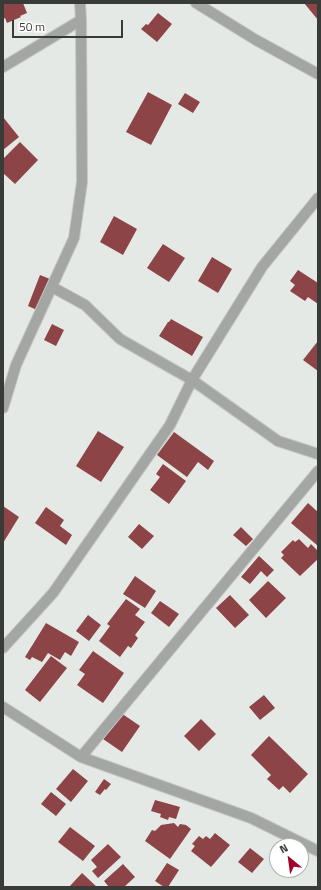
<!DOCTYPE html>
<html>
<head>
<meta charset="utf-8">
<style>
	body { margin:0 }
	#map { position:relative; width:321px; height:890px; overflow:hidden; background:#e4e9e5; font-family:"Titillium Web",sans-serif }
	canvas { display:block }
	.frame { position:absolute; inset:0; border:4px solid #393b39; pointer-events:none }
	.north { position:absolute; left:269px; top:838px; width:40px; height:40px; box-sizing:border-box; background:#fff; border:1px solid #b0b1b0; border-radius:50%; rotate:331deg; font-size:11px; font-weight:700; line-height:16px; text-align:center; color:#393b39 }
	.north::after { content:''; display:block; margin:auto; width:14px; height:18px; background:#a2032a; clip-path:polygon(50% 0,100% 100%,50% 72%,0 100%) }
	.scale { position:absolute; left:12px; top:20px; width:111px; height:18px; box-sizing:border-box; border:2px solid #393b39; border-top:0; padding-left:5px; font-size:12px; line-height:14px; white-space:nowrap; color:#393b39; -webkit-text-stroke:3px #fff; paint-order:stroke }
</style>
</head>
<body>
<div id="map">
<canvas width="321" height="890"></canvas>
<div class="frame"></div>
<div class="north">N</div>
<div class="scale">50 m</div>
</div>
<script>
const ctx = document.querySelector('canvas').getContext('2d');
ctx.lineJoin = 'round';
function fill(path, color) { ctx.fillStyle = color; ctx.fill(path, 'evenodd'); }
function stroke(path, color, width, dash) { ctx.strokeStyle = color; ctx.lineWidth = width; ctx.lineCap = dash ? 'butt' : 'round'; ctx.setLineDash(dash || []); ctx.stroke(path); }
fill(new Path2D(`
	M3,3H23L27,13L20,16L21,17L7,23L5,18L3,19Z
	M304,3H318V20Z
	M158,13L172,24L157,42L141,29L146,24L148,25Z
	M148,92L172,105L151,145L126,132Z
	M185,93L200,102L193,113L178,104Z
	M3,117L19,137L3,150Z
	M20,142L38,160L15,184L3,173V159Z
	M114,216L137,229L123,255L100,242Z
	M163,244L185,258L169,282L147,268Z
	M212,257L232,269L218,293L198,281Z
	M298,270L318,283V304L308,297L305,301L290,291L295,285L290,281Z
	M40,275L50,279L37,310L28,306Z
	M171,319L203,337L192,356L159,336L168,322H169Z
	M52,324L64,330L56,346L44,340Z
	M318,341V371L303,360Z
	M98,431L124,447L101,482L76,466Z
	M174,432L214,461L208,470L198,462L187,477L157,455Z
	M163,464L186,481L169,504L150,490L160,477L156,474Z
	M308,503L318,512V546L291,523Z
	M3,506L19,517L3,543Z
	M46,507L64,520L60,526L72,535L66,545L35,523Z
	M139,524L154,536L142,549L128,537Z
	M241,527L253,539L246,546L233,535Z
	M299,539L308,548L311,544L318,551V559L300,576L281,558L284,555L281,552L293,540L295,542Z
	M259,556L274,570L267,577L261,571L250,584L241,577Z
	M135,576L156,591L145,608L123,594Z
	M268,581L286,598L266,618L249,600Z
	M230,595L249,615L235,628L216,608Z
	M126,599L140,609L135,615L145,622L135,635L138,638L131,648L128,646L120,657L99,641L110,626L107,624Z
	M160,601L179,614L169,627L151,613Z
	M88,615L101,625L89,641L76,631Z
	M46,623L79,642L71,656L65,652L60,660L48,653L42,662L32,657L30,660L25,657Z
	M93,651L124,673L103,703L77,685L85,674L79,670Z
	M51,656L67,668L40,702L25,690Z
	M264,695L275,708L260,720L249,707Z
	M121,713L140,726L122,752L103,739Z
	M201,719L216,734L199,751L184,736Z
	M269,736L308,774L290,793L283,786L279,790L267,779L271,775L251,755Z
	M73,769L88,781L71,802L56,789Z
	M104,779L111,784L106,790L105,789L100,795L95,792Z
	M51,792L66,804L56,816L41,804Z
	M155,800L180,807L176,819L169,817L168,820L160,817L161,814L151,811Z
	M174,823L178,827L180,824L186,825L191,829L170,859L145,841L152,830L155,831L161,825Z
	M70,827L95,846L83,861L58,842Z
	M215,833L230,845L211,867L191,851L195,846L192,844L199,836L203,839L206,836L210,839Z
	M108,844L121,857L98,878L92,871L97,867L91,860Z
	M250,848L264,859L252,873L238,862Z
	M167,863L179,870L168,887H164L155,881Z
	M123,864L135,877L124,887H109L104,881Z
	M82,873L97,887H69Z`), '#8d4447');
const minor = new Path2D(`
	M196,3L256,40L318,74
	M3,67L81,20
	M52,287L85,305L120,339L192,380L278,441L318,454
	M3,408L16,365L74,238L82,182L81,20L80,3
	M3,648L53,593L115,504L170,425L192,380L262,267L318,198
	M3,707L81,757L251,818L318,851
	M81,757L318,471`);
stroke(minor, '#c2c6c3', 12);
stroke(minor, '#a4a6a4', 10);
</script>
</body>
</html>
